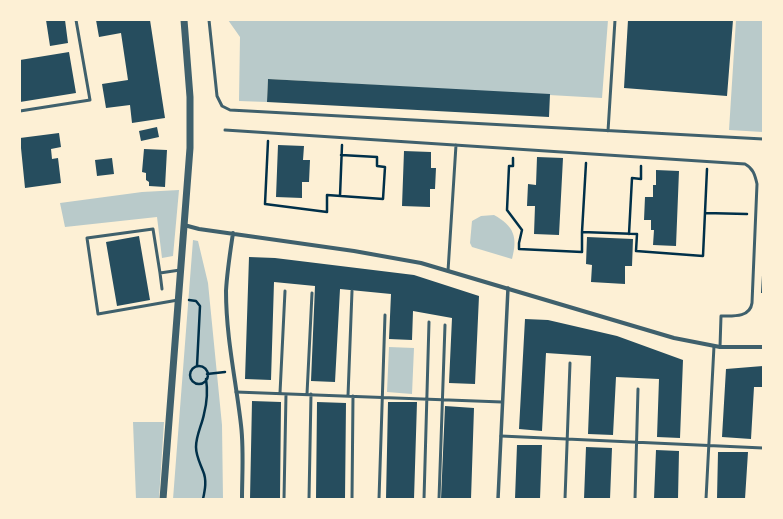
<!DOCTYPE html>
<html>
<head>
<meta charset="utf-8">
<style>
	body { margin:0 }
	#map { position:relative; width:783px; height:519px; overflow:hidden; background:#fdf0d5; font-family:Barlow,sans-serif }
	canvas { display:block }
	.frame { position:absolute; inset:0; border:21px solid #fdf0d5; pointer-events:none }
</style>
</head>
<body>
<div id="map">
<canvas width="783" height="519"></canvas>
<div class="frame"></div>
</div>
<script>
const ctx = document.querySelector('canvas').getContext('2d');
ctx.lineJoin = 'round';
function fill(path, color) { ctx.fillStyle = color; ctx.fill(path, 'evenodd'); }
function stroke(path, color, width, dash) { ctx.strokeStyle = color; ctx.lineWidth = width; ctx.lineCap = dash ? 'butt' : 'round'; ctx.setLineDash(dash || []); ctx.stroke(path); }
fill(new Path2D(`
	M228,20H608L602,98L268,79L267,102L239,101L240,37Z
	M736,20H763V132L729,130Z
	M179,190L173,256L162,258L157,217L65,227L60,203L142,192Z
	M494,215C514,226 518,237 512,259L472,247L470,243L472,221L481,216Z
	M193,240L198,241L208,283L222,425L223,499H173Z
	M389,347L414,348L412,394L387,392Z
	M133,422H164L159,499H136Z`), '#b9caca');
fill(new Path2D(`
	M46,20H65L68,43L50,46Z
	M96,20H150L165,118L132,123L130,105L106,108L102,84L128,80L121,33L99,37Z
	M628,20H733L727,96L624,88Z
	M69,52L76,93L20,102V60Z
	M268,79L550,94L549,117L267,102Z
	M157,127L159,137L141,141L139,131Z
	M59,133L61,147L51,149L52,159L58,158L61,183L25,188L20,138Z
	M278,145L304,146L303,160H310L309,182H302V198L276,197Z
	M144,149L167,150L165,187L149,186V182L146,180V173L142,172Z
	M404,151L431,152V168H436L435,189H430V207L402,206Z
	M537,157L563,158L559,235L534,234L535,206H527L528,184L536,185Z
	M112,158L114,174L97,176L95,160Z
	M656,170L679,171L676,246L653,245L654,230H651V220H644L645,197H653V185H656Z
	M139,236L150,300L117,306L106,242Z
	M587,237L633,239L632,266H625V284L591,282L592,265L586,264Z
	M249,257L275,258L414,275L479,296L475,384L449,383L452,318L413,311L412,340L389,339L391,294L340,289L335,382L311,381L315,286L274,282L271,380L245,379Z
	M762,275H763V293H761Z
	M525,319L548,320L617,336L683,360L680,438L657,437L659,379L616,377L613,435L588,434L591,356L546,353L542,431L519,429Z
	M763,366V387H754L751,439L722,437L726,369Z
	M252,401L281,402L280,499H250Z
	M317,402L346,403L345,499H316Z
	M388,402H417L414,499H386Z
	M445,406L474,408L471,499H441Z
	M517,445H542L540,499H515Z
	M586,447L612,448L610,499H584Z
	M656,450L679,451L678,499H654Z
	M718,452H748L745,499H717Z`), '#264d5e');
stroke(new Path2D(`
	M268,141L265,204L327,212V195L383,199L385,167L377,166V157L341,155
	M513,158V166H509L507,210L522,230L519,243V249L582,252V232L637,234L636,251L703,256L707,169
	M340,196L342,145
	M705,213L747,214
	M582,232L586,163
	M629,234L632,178L641,179V166
	M189,300L196,301L200,306L197,366
	M190 375a9 9 0 1 1 18 0a9 9 0 1 1-18 0Z
	M207,374L225,372
	M203,499C205,490 207,480 203,471C200,463 196,456 196,447C196,435 202,425 204,414C207,402 208,391 206,379`), '#003049', 2.5);
stroke(new Path2D(`
	M209,20L217,96L222,106L230,110L763,139
	M20,111L90,100L76,20
	M225,130L745,164C753,168 755,175 757,184L752,303C750,318 732,316 721,316L720,347
	M608,131L615,20
	M448,271L456,145
	M160,273L162,289
	M178,300L98,314L87,238L153,229L160,273L180,270
	M236,392L502,402
	M280,393L285,291
	M307,394L312,293
	M348,396L352,291
	M501,436L763,448
	M284,499L286,394
	M309,499L311,394
	M352,499L353,396
	M379,499L385,315
	M424,499L429,322
	M439,499L445,325
	M565,499L570,363
	M635,499L638,389
	M706,499L714,346`), '#3f606c', 3);
stroke(new Path2D(`
	M498,499L508,288`), '#3f606c', 3.5);
stroke(new Path2D(`
	M184,225L199,229L354,251L421,263L674,338L720,347H763
	M233,233C230,253 227,272 226,291C226,337 236,381 241,425C244,450 242,475 242,499`), '#3f606c', 4);
stroke(new Path2D(`
	M163,499L190,148V97L184,20`), '#3f606c', 7);
</script>
</body>
</html>
